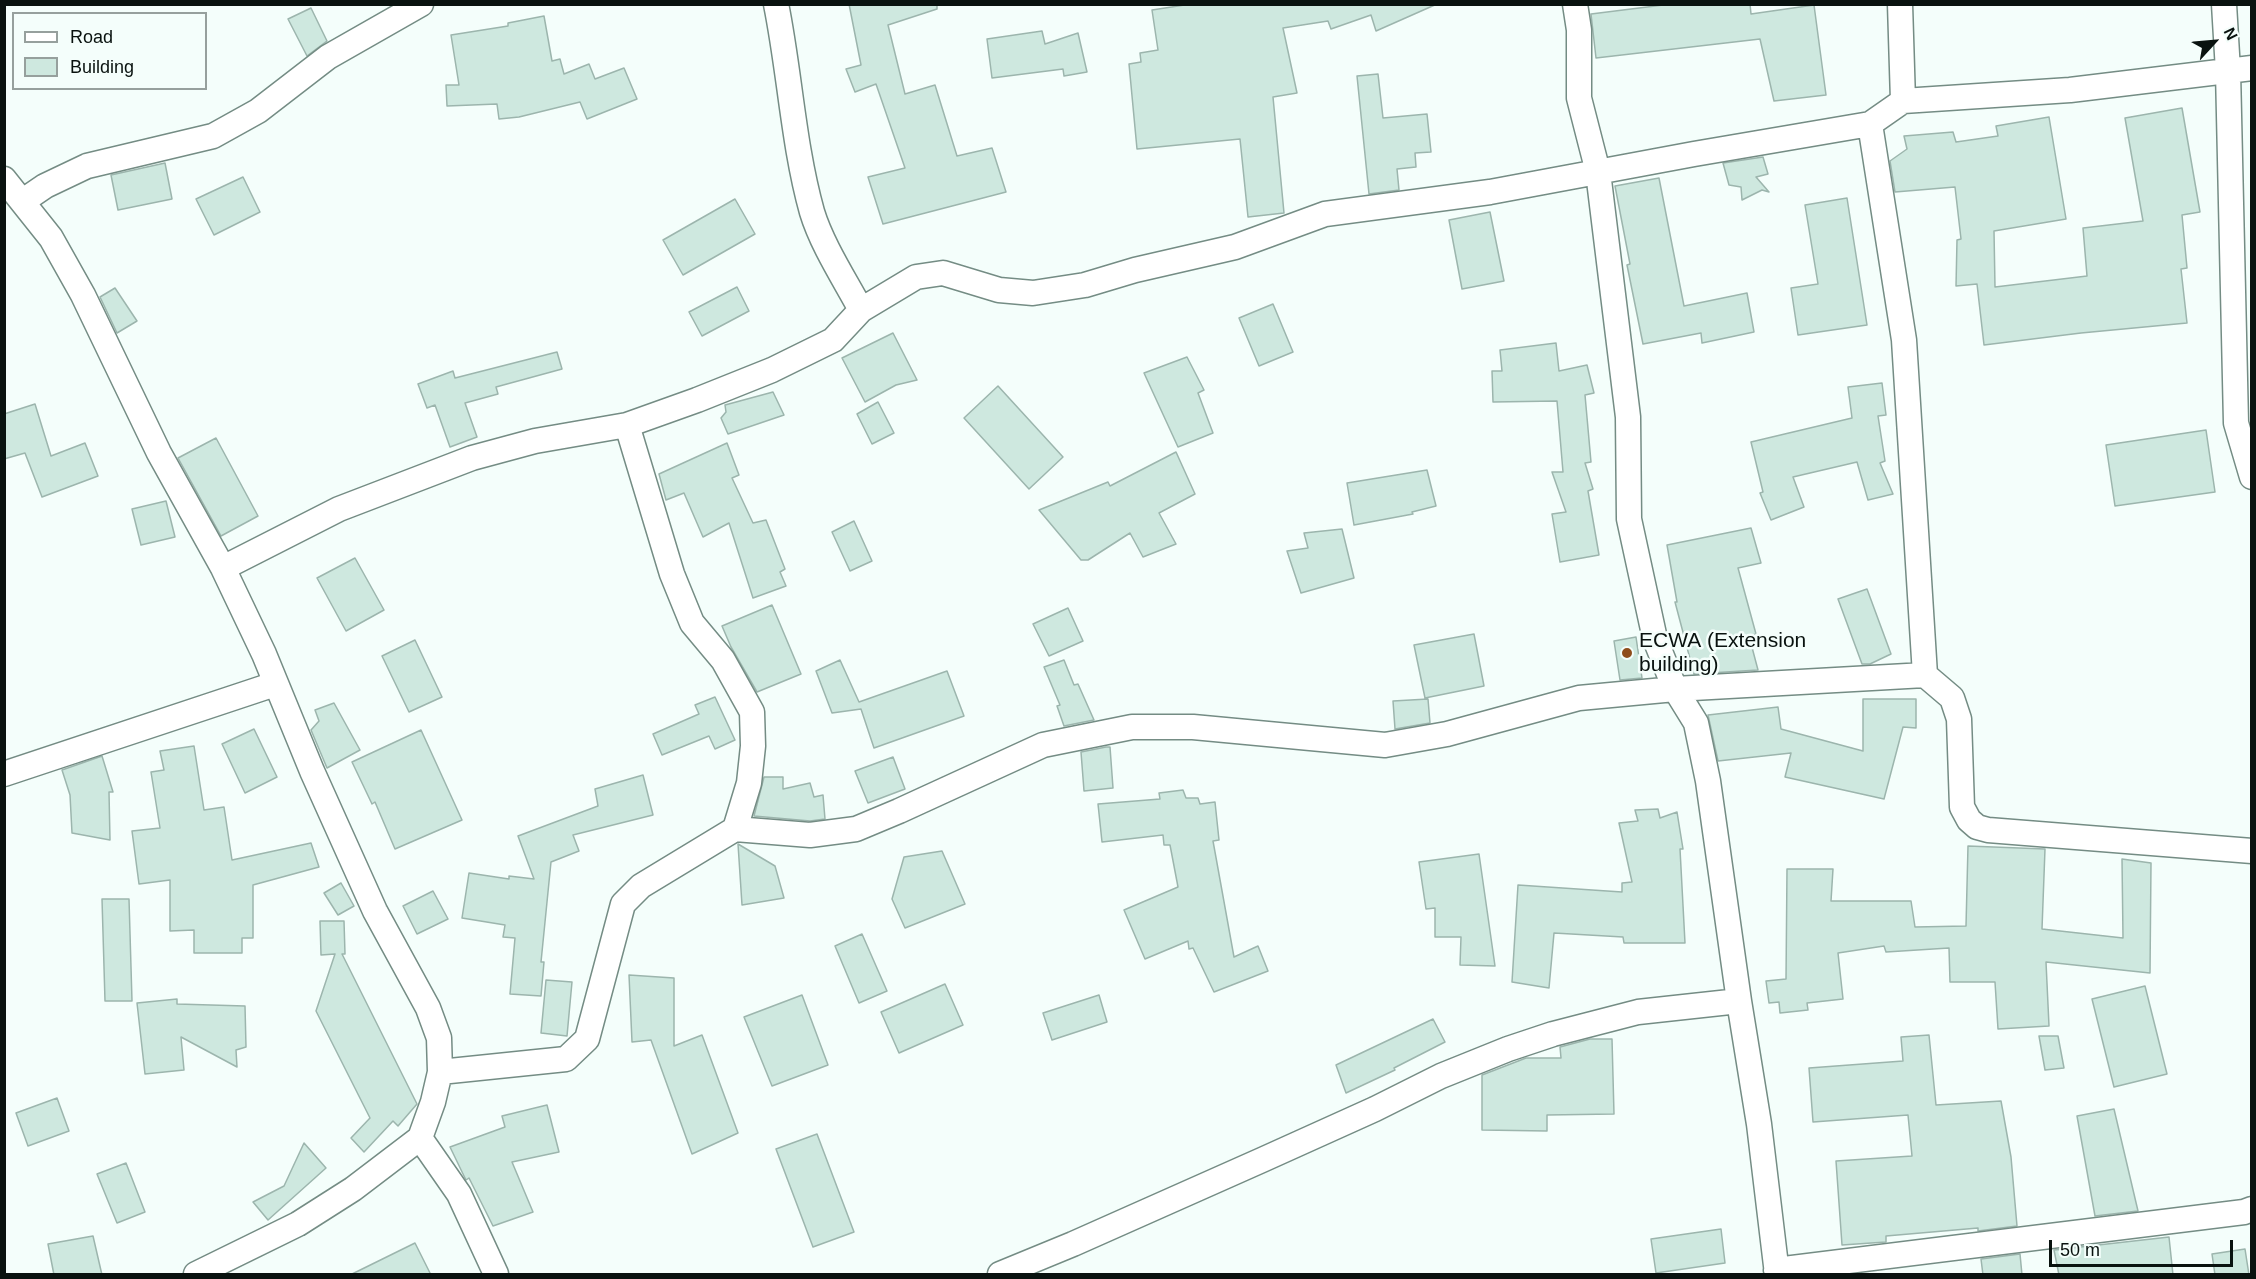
<!DOCTYPE html>
<html>
<head>
<meta charset="utf-8">
<style>
	body { margin:0 }
	#map { position:relative; width:2256px; height:1279px; overflow:hidden; background:#f4fefb; font-family:Arial,sans-serif }
	canvas { display:block }
	.frame { position:absolute; inset:0; border:6px solid #09120f; pointer-events:none }
	.legend { position:absolute; left:12px; top:12px; width:195px; height:78px; box-sizing:border-box; background:#f4fefb; border:2px solid #96a09d; margin:0; padding:8px 10px; list-style:none; font-size:18px; color:#09120f }
	.legend li { display:flex; align-items:center; gap:12px; height:30px }
	.legend b { width:30px; border:2px solid #96a09d }
	.north { position:absolute; left:2184px; top:12px; width:60px; height:60px; -webkit-text-stroke:4px #f4fefb; paint-order:stroke; rotate:64deg; font-size:16px; font-weight:700; line-height:24px; text-align:center; color:#09120f }
	.north::after { content:''; display:block; margin:auto; width:21px; height:27px; background:#09120f; clip-path:polygon(50% 0,100% 100%,50% 72%,0 100%) }
	.scale { position:absolute; left:2049px; top:1240px; width:184px; height:27px; box-sizing:border-box; border:3px solid #09120f; border-top:0; padding-left:8px; font-size:18px; line-height:21px; white-space:nowrap; color:#09120f; -webkit-text-stroke:4px #f4fefb; paint-order:stroke }
</style>
</head>
<body>
<div id="map">
<canvas width="2256" height="1279"></canvas>
<div class="frame"></div>
<ul class="legend">
<li><b style="height:8px;background:#fff"></b>Road</li>
<li><b style="height:16px;background:#cee8df"></b>Building</li>
</ul>
<div class="north">N</div>
<div class="scale">50 m</div>
</div>
<script>
const ctx = document.querySelector('canvas').getContext('2d');
ctx.lineJoin = 'round';
function fill(path, color) { ctx.fillStyle = color; ctx.fill(path, 'evenodd'); }
function stroke(path, color, width, dash) { ctx.strokeStyle = color; ctx.lineWidth = width; ctx.lineCap = dash ? 'butt' : 'round'; ctx.setLineDash(dash || []); ctx.stroke(path); }
function write(font, color, halo, rows, align = 'center') {
  ctx.font = font + ' Arial,sans-serif'; ctx.lineWidth = 5; ctx.setLineDash([]); ctx.textBaseline = 'middle'; ctx.strokeStyle = halo; ctx.fillStyle = color; for (const [text, x, y, turn = 0] of rows) {
    ctx.save(); ctx.translate(x, y); ctx.rotate((+turn || 0) * Math.PI / 180); ctx.textAlign = isNaN(turn) ? turn : align; if (halo) ctx.strokeText(text, 0, 0); ctx.fillText(text, 0, 0); ctx.restore();
  }
}
const building = new Path2D(`
	M849,4H937V9L888,25L905,94L935,85L957,156L992,148L1006,192L883,224L868,177L905,168L876,84L855,92L846,69L861,65Z
	M1191,4H1437L1376,31L1371,15L1331,29L1328,21L1283,28L1297,93L1273,97L1284,213L1248,217L1240,139L1137,149L1129,64L1141,62L1140,53L1158,50L1152,10Z
	M1671,4H1750L1751,14L1814,5L1826,95L1774,101L1760,39L1596,58L1591,14Z
	M311,8L327,41L307,56L288,19Z
	M544,16L552,61L560,59L564,74L589,64L595,79L624,68L637,99L587,119L580,102L519,117L499,119L497,104L447,106L446,85H459L451,35L508,26V23Z
	M1042,31L1045,44L1078,33L1087,72L1064,76L1063,69L992,78L987,39Z
	M1378,74L1383,118L1427,114L1431,152L1415,153L1416,167L1397,169L1399,190L1369,194L1357,76Z
	M2182,108L2200,212L2182,215L2187,268L2181,269L2187,323L2081,333L1984,345L1977,284L1956,286L1957,240L1961,239L1955,187L1895,192L1890,161L1907,149L1904,136L1953,132L1956,142L1998,136L1996,126L2049,117L2066,219L1994,231L1995,287L2087,276L2083,228L2143,221L2125,118Z
	M1763,157L1768,174L1756,177L1769,192L1762,190L1742,200L1741,187L1729,185L1723,163Z
	M165,163L172,199L118,210L111,175Z
	M243,177L260,212L214,235L196,199Z
	M1659,178L1684,306L1747,293L1754,332L1702,343L1701,333L1643,344L1627,265L1630,264L1615,186Z
	M1847,198L1867,325L1798,335L1791,288L1818,284L1805,205Z
	M735,199L755,234L683,275L663,240Z
	M1490,212L1504,281L1462,289L1449,220Z
	M737,287L749,311L702,336L689,312Z
	M115,288L137,321L117,333L100,297Z
	M1273,304L1293,352L1259,366L1239,318Z
	M893,333L917,380L896,385L865,402L842,358Z
	M1556,343L1559,371L1587,365L1594,393L1585,395L1591,462L1585,463L1593,489L1588,491L1599,555L1560,562L1552,514L1566,512L1552,472H1563L1557,401L1493,402L1492,371H1502L1500,350Z
	M557,352L562,369L496,387L498,394L465,403L477,437L450,447L435,405L427,408L418,384L453,371L455,378Z
	M1187,357L1204,390L1198,393L1213,433L1178,447L1144,373Z
	M1882,383L1886,415L1878,416L1885,461L1880,463L1893,494L1868,500L1857,462L1793,477L1804,507L1771,520L1760,493L1763,492L1751,442L1852,418L1848,387Z
	M998,386L1063,457L1029,489L964,418Z
	M773,392L784,415L728,434L721,418L726,412L725,405Z
	M878,402L894,433L872,444L857,414Z
	M35,404L51,456L85,443L98,476L42,497L25,453L4,459V414Z
	M2206,430L2215,492L2115,506L2106,445Z
	M216,438L258,516L221,536L178,458Z
	M727,443L739,475L732,478L753,523L766,520L785,569L780,572L786,586L753,598L729,523L703,537L684,493L666,500L659,474Z
	M1176,452L1195,494L1159,513L1176,544L1143,557L1130,533L1088,560H1081L1039,510L1108,482L1110,486Z
	M1427,470L1436,506L1412,512L1413,514L1354,525L1347,483Z
	M166,501L175,537L141,545L132,509Z
	M854,521L872,561L850,571L832,532Z
	M1751,528L1761,563L1738,568L1756,634L1749,636L1758,670L1694,674L1675,602H1677L1667,545Z
	M1342,529L1354,578L1301,593L1287,551L1308,548L1304,533Z
	M355,558L384,610L346,631L317,578Z
	M1867,589L1891,654L1870,664H1862L1838,599Z
	M772,605L801,674L757,692L731,647L722,626Z
	M1068,608L1083,641L1049,656L1033,624Z
	M1474,634L1484,686L1425,698L1414,645Z
	M1636,637L1642,678L1620,680L1614,641Z
	M415,640L442,697L409,712L382,656Z
	M840,660L859,702L947,671L964,716L874,748L861,709L832,713L816,671Z
	M1064,660L1074,685L1078,684L1094,720L1064,726L1057,706L1060,705L1044,667Z
	M715,697L735,740L715,749L709,736L662,755L653,734L699,714L695,705Z
	M1428,699L1430,723L1395,729L1393,701Z
	M1863,699H1916V728L1903,727L1884,799L1785,777L1791,753L1718,761L1708,715L1778,707L1781,729L1863,751Z
	M334,703L360,750L327,768L311,730L319,721L315,710Z
	M254,729L277,777L245,793L222,744Z
	M421,730L462,820L395,849L375,802L372,804L352,762Z
	M194,746L204,810L224,807L232,860L311,843L319,867L253,885V938H242V953H194V930L170,931V880L139,884L132,831L160,828L151,772L164,770L160,751Z
	M1106,747H1110L1113,788L1084,791L1081,752Z
	M102,756L113,792H109L110,840L72,833L70,795L62,770Z
	M893,757L905,789L868,803L855,771Z
	M643,775L653,815L573,835L579,851L551,862L541,962H544L541,996L510,994L515,938L503,937L505,925L462,918L469,873L509,879V876L534,879L518,836L598,806L595,789Z
	M764,777H783V789L810,783L814,797L823,795L825,819L810,821L754,816Z
	M1183,790L1186,798H1198L1200,804L1215,802L1219,840L1213,841L1234,957L1258,946L1268,971L1214,992L1193,948L1189,949L1188,941L1145,959L1124,910L1178,887L1170,845H1164L1163,835L1102,842L1098,804L1160,799L1159,793Z
	M1658,809L1660,818L1677,812L1683,849H1680L1685,943H1624L1623,937L1554,933L1549,988L1512,982L1518,885L1622,892V883L1632,882L1619,823L1638,821L1635,810Z
	M738,844L775,866L784,898L742,905Z
	M1968,846L2045,849L2042,929L2123,938L2122,859L2151,863L2150,973L2046,962L2049,1026L1998,1029L1995,982H1950L1949,948L1886,952L1884,946L1838,953L1843,999L1807,1003L1808,1010L1780,1013L1779,1002L1769,1003L1766,981L1786,979L1787,869H1833L1831,901H1911L1915,927L1966,926Z
	M942,851L965,904L905,928L892,899L904,857Z
	M1479,854L1495,966L1460,965L1461,937H1435V908L1426,909L1419,862Z
	M341,883L354,906L338,915L324,893Z
	M433,891L448,919L417,934L403,906Z
	M102,899H129L132,1001H105Z
	M320,921H344L345,954H342L417,1104L398,1126L393,1121L364,1152L351,1138L370,1118L316,1011L335,954L321,955Z
	M862,934L887,991L859,1003L835,946Z
	M629,975L674,978V1046L702,1035L738,1133L692,1154L651,1040L632,1042Z
	M546,980L572,982L567,1036L541,1033Z
	M945,984L963,1025L899,1053L881,1012Z
	M2145,986L2167,1074L2114,1087L2092,999Z
	M802,995L828,1065L772,1086L744,1017Z
	M1099,995L1107,1022L1052,1040L1043,1013Z
	M177,999V1004L245,1006L246,1047L236,1050L237,1067L181,1037L184,1070L145,1074L137,1003Z
	M1433,1019L1445,1042L1394,1068L1395,1070L1346,1093L1336,1065Z
	M1929,1035L1936,1105L2001,1101L2011,1157L2017,1226L1978,1231V1228L1886,1236V1242L1842,1245L1836,1161L1912,1156L1908,1115L1813,1122L1809,1068L1903,1061L1901,1037Z
	M2039,1036H2058L2064,1068L2045,1070Z
	M1590,1039H1612L1614,1114L1547,1115V1131L1482,1130V1075L1526,1058H1561L1560,1047Z
	M57,1098L69,1131L28,1146L16,1113Z
	M547,1105L559,1152L512,1162L533,1212L493,1226L469,1178L466,1180L464,1176L450,1147L505,1127L502,1116Z
	M2114,1109L2138,1211L2095,1216L2077,1116Z
	M817,1134L854,1232L813,1247L776,1149Z
	M304,1143L326,1168L268,1220L253,1202L284,1186Z
	M126,1163L145,1212L117,1223L97,1174Z
	M1721,1229L1725,1263L1656,1273L1651,1239Z
	M93,1236L102,1275H54L48,1244Z
	M2169,1237L2173,1275H2059L2054,1250Z
	M415,1243L431,1275H350Z
	M2245,1249L2249,1275H2215L2212,1254Z
	M2020,1254L2022,1275H1983L1981,1259Z`);
fill(building, '#cee8df');
stroke(building, '#9cb5ad', 1.5);
const street = new Path2D(`
	M776,4C790,73 793,144 812,212C822,245 845,280 861,310
	M1575,4L1579,30V98L1598,172L1628,417L1629,519L1655,639L1675,689L1696,723L1708,781L1739,1001L1759,1124L1777,1274
	M1900,4L1903,101
	M2224,4L2228,71L2236,423L2252,477
	M1870,124L1904,340L1925,675L1952,698L1959,719L1962,807L1969,820L1977,827L1988,830L2252,851
	M4,179L51,238L83,295L159,453L223,568L264,654L312,771L375,911L428,1008L439,1038L440,1072L433,1102L420,1138L353,1189L298,1224L196,1274
	M23,201L45,186L87,166L213,136L258,111L328,57L421,4
	M627,425L672,574L692,623L723,660L752,712L753,746L749,783L735,829
	M223,568L339,509L472,458L535,441L627,425L697,400L772,370L833,340L861,310L916,277L943,273L999,290L1033,293L1085,285L1135,270L1235,247L1325,214L1490,192L1694,154L1870,124L1903,101L2070,90L2252,68
	M4,774L275,684
	M440,1072L566,1059L587,1039L623,904L641,886L735,829L810,835L856,829L899,811L1043,745L1132,727H1193L1385,745L1447,734L1579,698L1675,689L1925,675
	M420,1138L459,1194L496,1274
	M1776,1270L2244,1212L2252,1209
	M1000,1274L1073,1244L1262,1160L1375,1109L1441,1076L1508,1049L1553,1034L1638,1012L1739,1001`);
stroke(street, '#748c84', 27);
stroke(street, '#fff', 24);
for (const [x, y, r, color] of [
	[1627,653,6,"#8f4d1b"]
]) { const dot = new Path2D(); dot.arc(x, y, r, 0, 2 * Math.PI); ctx.fillStyle = color; ctx.fill(dot); stroke(dot, '#f4fefb', 2); }
write('21px', '#09120f', '#f4fefb', [
	["ECWA (Extension",1639,641],
	["building)",1639,665]
], 'left');
</script>
</body>
</html>
